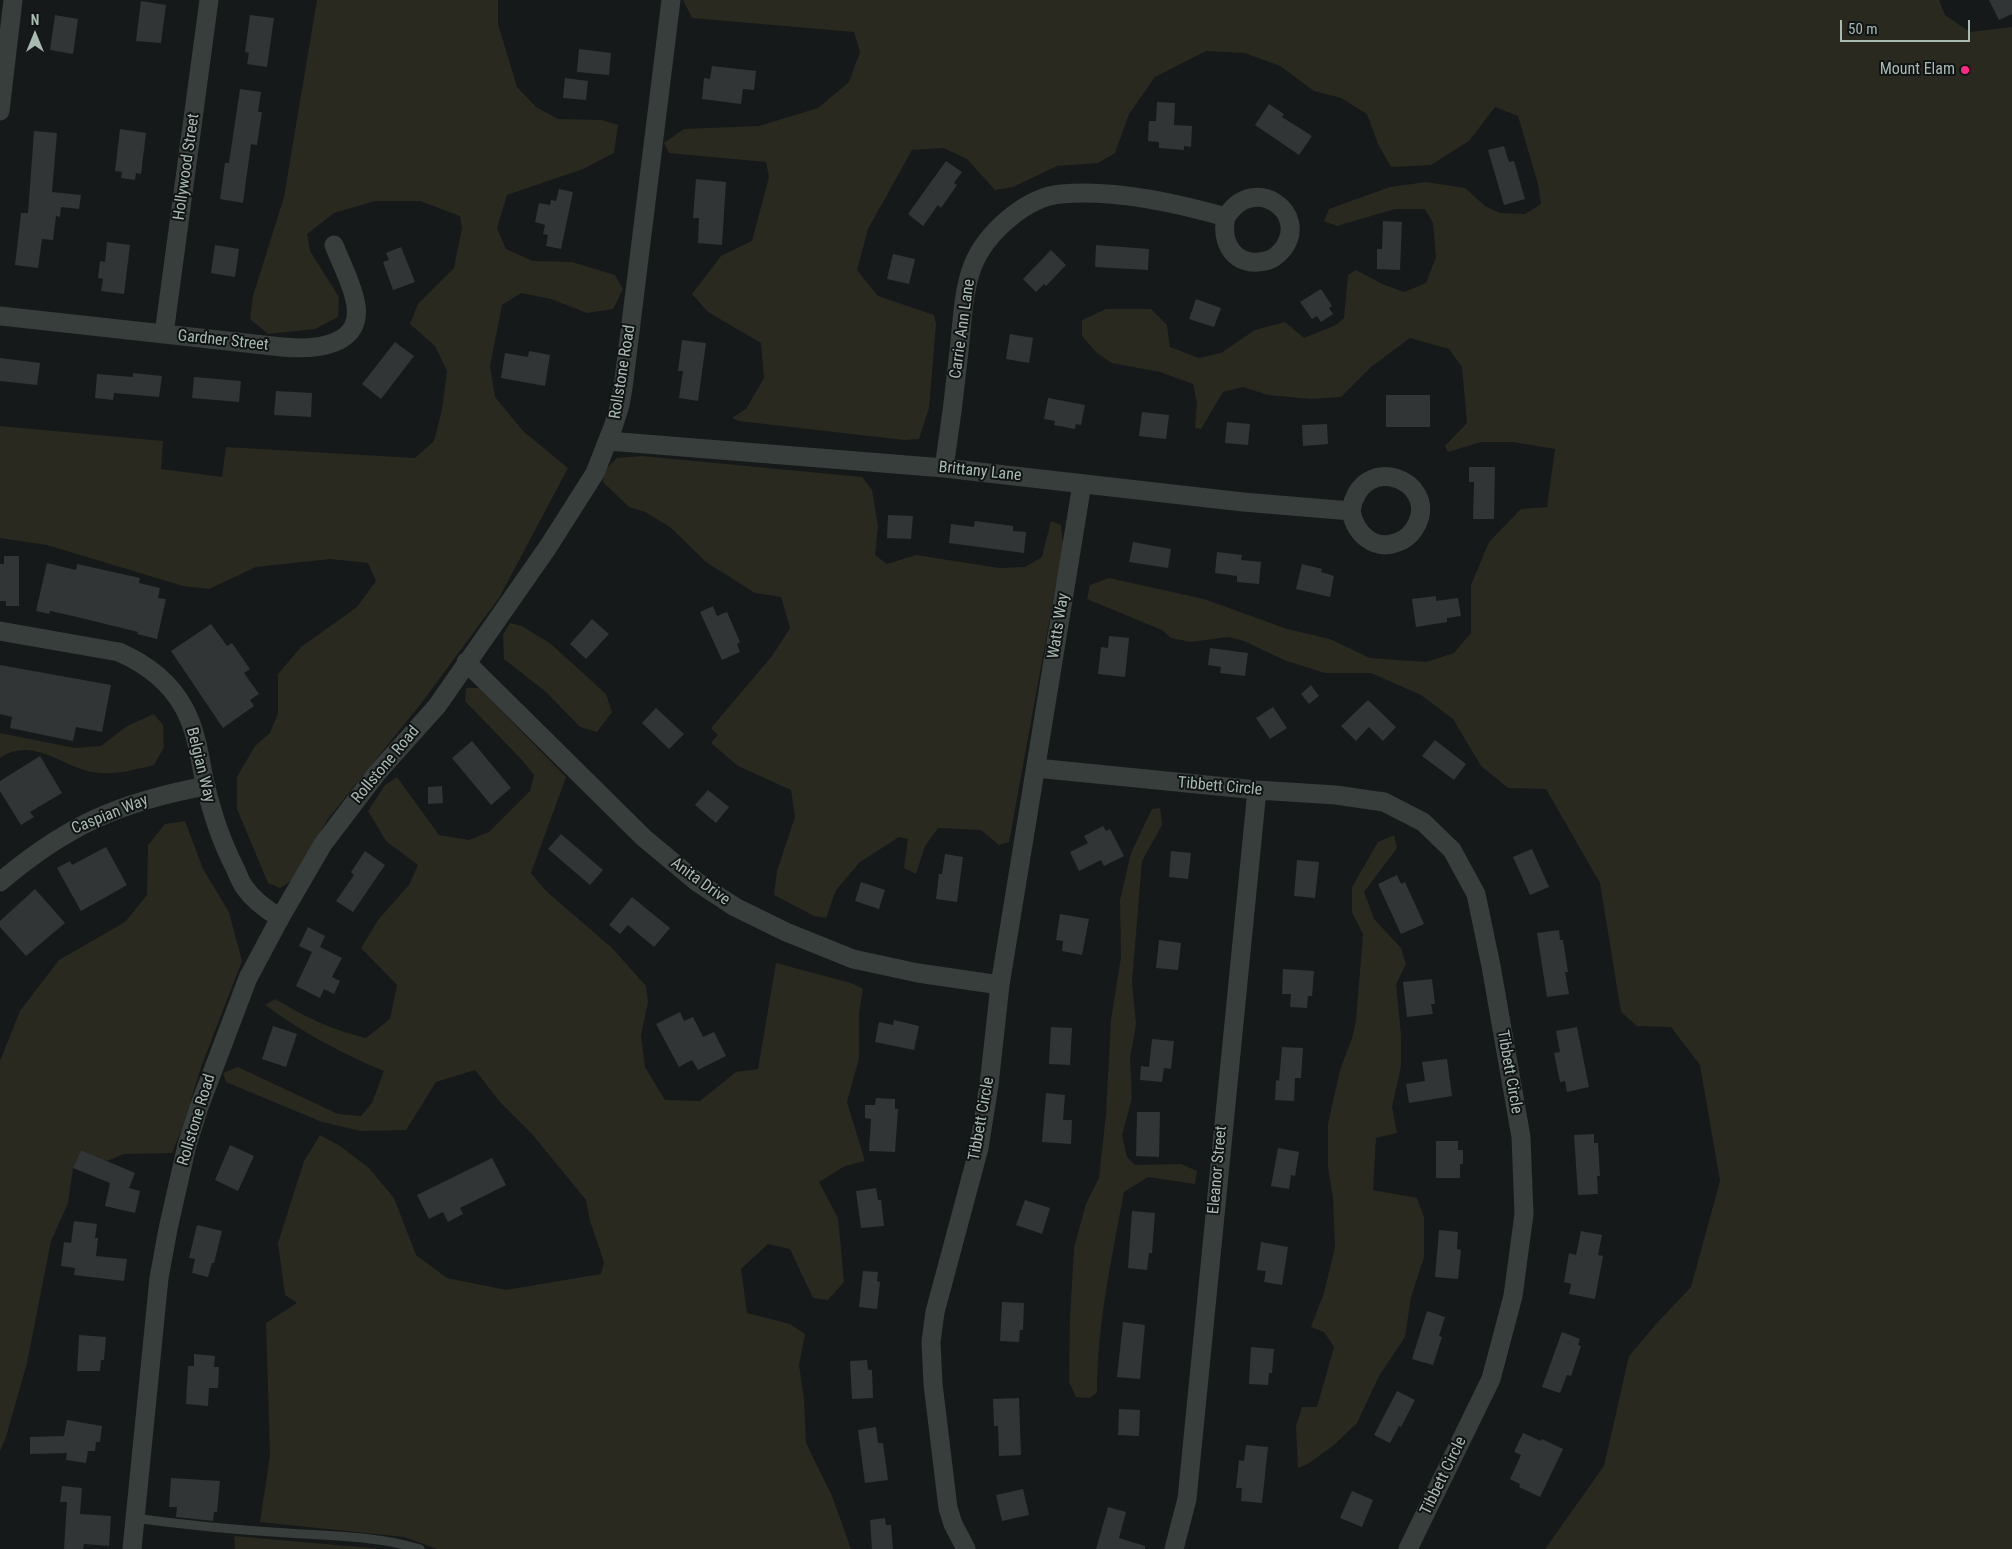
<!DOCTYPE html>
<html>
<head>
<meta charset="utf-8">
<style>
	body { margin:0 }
	#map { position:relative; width:2012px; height:1549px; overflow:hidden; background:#161919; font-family:"Roboto Condensed",sans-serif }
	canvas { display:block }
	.north { position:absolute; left:10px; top:10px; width:50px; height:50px; -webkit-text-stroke:4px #111414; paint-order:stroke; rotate:0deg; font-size:14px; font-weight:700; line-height:20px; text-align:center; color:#a8bab2 }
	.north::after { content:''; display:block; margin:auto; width:18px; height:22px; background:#a8bab2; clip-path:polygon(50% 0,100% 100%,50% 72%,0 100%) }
	.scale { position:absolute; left:1840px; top:20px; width:130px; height:22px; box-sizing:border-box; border:2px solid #a8bab2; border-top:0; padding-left:6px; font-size:15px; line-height:18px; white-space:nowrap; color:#a8bab2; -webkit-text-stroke:4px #111414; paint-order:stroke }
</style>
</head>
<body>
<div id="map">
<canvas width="2012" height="1549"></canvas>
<div class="north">N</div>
<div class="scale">50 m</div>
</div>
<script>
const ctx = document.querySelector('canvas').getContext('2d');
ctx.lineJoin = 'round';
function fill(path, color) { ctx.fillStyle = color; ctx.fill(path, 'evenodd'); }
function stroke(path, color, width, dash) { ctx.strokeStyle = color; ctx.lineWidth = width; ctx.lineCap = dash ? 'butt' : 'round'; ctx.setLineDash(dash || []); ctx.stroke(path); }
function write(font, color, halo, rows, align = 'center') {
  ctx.font = font + ' "Roboto Condensed",sans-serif'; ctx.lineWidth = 4; ctx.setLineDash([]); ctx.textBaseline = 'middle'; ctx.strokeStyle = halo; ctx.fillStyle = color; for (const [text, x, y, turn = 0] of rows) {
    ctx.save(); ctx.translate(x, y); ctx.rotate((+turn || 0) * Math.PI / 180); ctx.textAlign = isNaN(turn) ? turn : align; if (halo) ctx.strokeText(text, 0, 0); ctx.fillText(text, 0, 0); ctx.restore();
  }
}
fill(new Path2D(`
	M317,0H498V24L517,87L536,107L558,119L602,120L618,125L614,153L583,169L507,195L497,228L506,249L533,261L572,262L615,275L623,289L613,309L587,313L551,299L521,293L502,305L490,366L495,397L523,431L568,468L499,598L423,701L327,820L295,879L280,888L268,883L237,809V777L255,746L270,733L278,713V674L301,647L357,607L376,581L368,563L330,559L256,567L209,589L183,586L47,545L0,538V426L163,441L161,469L222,477L226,447L415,458L434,441L442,410L447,371L435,346L410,324L418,304L454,268L462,228L460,216L420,201H375L334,213L307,234L310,251L339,297L338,317L315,329L268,334L250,319L253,296L284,197Z
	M683,0H1939L1945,15L1970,32L2012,27V1549H1545L1604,1466L1629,1356L1657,1323L1691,1287L1720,1181L1700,1065L1671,1027L1637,1026L1621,1012L1600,883L1546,789L1508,788L1481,766L1453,719L1421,695L1371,673H1325L1284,660L1244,641L1228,637L1191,642L1171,638L1162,630L1087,599L1090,585L1109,578L1204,599L1287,629L1330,639L1370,658L1426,662L1454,653L1471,633V585L1489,542L1521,509L1547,507L1555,449L1513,442H1481L1448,452L1445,446L1467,423L1462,367L1449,349L1410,338L1371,367L1341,397L1311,399L1268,395L1243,387L1223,392L1201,429L1195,428L1197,403L1193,384L1160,372L1112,363L1097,353L1082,336V320L1106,309H1151L1167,325L1170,347L1199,358L1221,353L1255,330L1285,322L1304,338L1336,325L1344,318L1348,275L1356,270L1382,284L1404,292L1426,283L1436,257L1433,223L1425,209H1395L1337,226L1324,221L1329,209L1390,187L1426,182L1465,188L1485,206L1500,213L1525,214L1541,204L1538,184L1518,116L1495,107L1469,141L1431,165L1391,167L1378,144L1367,114L1341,98L1314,91L1280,66L1245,53L1206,51L1155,77L1129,114L1115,153L1098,163L1057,166L1013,187L995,190L967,159L944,148L912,150L868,229L857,270L878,296L934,315L936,324L929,408L919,439L904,440L739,421L732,418L746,409L764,378L761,343L708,312L692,294L721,256L752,241L769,177L766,162L669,153L664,143L684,129L759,126L818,108L849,82L860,52L854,32L692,18Z
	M642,456L862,477L872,490L878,526L875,555L887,564L916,555L999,568L1025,567L1042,557L1051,521L1061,525L1063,546L1009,842L999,845L981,830L938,828L925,846L916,874L904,868L908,839L899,837L860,862L836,890L826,918L814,916L774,895L777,871L795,817L791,790L738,766L711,743L718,735L711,728L772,656L790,628L781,597L755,593L706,562L670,527L645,512L629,507L603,482L605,470L617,458Z
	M510,623L522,626L551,644L606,694L612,712L597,732L580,727L546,692L504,659L503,635Z
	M466,688H479L566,777L531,873L546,891L612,948L646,986L648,1002L641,1035L645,1067L665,1100L700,1101L736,1072L758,1069L776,963L851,983L863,989L859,1013V1058L847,1102L865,1161L845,1166L819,1182L838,1218L844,1282L828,1300L813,1298L790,1249L768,1244L741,1269L747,1313L790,1324L805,1334L799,1365L804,1399L806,1443L832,1496L851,1549H437L404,1537L260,1522L270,1456L266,1323L297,1303L285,1295L278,1243L304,1161L320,1135L340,1146L369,1168L394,1198L416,1255L447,1278L506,1290L601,1274L604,1262L590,1221L586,1200L532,1134L500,1102L475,1070L436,1082L406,1130L361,1131L322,1122L226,1082L223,1073L238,1067L338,1114L361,1116L372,1103L384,1071C342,1054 302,1032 265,1005L275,999C308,1018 329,1029 366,1038L390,1019L397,985L361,948L378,920L409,885L418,865L386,841L368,811L385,785L397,777L439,835L469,840L489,832L530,791L534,775L521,759L465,701Z
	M154,714L163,725L164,747L154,765C132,770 115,776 92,772C61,766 32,736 0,758V733L75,748L101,746L127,726Z
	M1160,808L1162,825L1142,861L1132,982L1136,1025L1130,1058L1132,1098L1122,1135L1127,1157L1135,1165L1181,1164L1197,1171L1195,1184L1148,1177L1124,1192C1112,1257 1097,1325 1097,1392L1090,1398L1076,1397L1069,1382L1070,1318L1074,1248L1086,1204L1099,1178L1106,1114L1111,1020L1121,957L1120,900L1131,853L1152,809Z
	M185,821L203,869L229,912L242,961L201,1067L183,1126L172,1153L124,1154L107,1161L81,1150L73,1168L68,1203L51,1241L27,1363L6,1437L0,1451V1061L20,1011L59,960L125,922L147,895L148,845L165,824Z
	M1394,835L1397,848L1364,892L1374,919L1401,948L1406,964L1396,984L1401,1035V1066L1392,1107L1397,1133L1376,1138L1373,1190L1417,1198L1424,1217V1257L1411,1297L1405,1337L1379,1376L1357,1423L1334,1445L1308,1464L1298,1468L1296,1426L1302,1407H1317L1334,1347L1324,1332L1311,1327L1324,1293L1335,1247L1333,1198L1328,1167V1124L1340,1070L1352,1038L1356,1021L1363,934L1352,912V887L1378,842Z
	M234,1536L382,1549H235Z`), '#292920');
fill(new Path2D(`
	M1989,0H2012V14L1999,20Z
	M141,1L166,5L161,43L136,41Z
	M55,15L78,19L73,54L50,50Z
	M250,15L274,18L267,67L247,64L249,53L245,52Z
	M579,49L611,53L609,75L577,72Z
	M712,66L756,71L754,90L743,89L741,104L702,99L704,78L710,79Z
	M565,78L588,81L586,100L563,98Z
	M240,89L261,92L258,112H262L257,145L251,144L243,203L220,199L225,163H229Z
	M1157,102L1175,103L1174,125L1192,126L1191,147L1184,146V150L1159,148V142L1148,141L1149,121H1156Z
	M1269,104L1284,114L1282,117L1312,136L1299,155L1255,125Z
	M120,129L146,133L141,174L136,173L135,180L121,178L122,172L115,171Z
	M34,131L57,133L52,192L81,195L79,209L61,207L60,217L56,216L53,240L42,239L38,268L15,265L21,213H28Z
	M1504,146L1509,162L1514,161L1525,199L1504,205L1488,150Z
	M946,161L962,172L954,183L957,185L941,208L938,205L923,226L908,214Z
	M696,179L726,182L722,245L698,243L699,218H693Z
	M559,189L573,192L561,249L546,246L548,235L543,234L545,225L535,222L539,203L550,205L551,200L556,201Z
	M1383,221L1402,222L1400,270L1377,269V249H1382Z
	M107,242L130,245L124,294L101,291L103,279L98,278L100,261L105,262Z
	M215,245L239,249L235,277L211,273Z
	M1096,245L1149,249L1148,270L1095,267Z
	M401,247L415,282L393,290L383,262L389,260L386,253Z
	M1051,250L1066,265L1046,286L1044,284L1036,292L1023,279Z
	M893,254L915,259L909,284L887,279Z
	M1321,289L1332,306L1329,308L1333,314L1321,322L1317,316L1312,319L1300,302Z
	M1196,299L1221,308L1214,327L1189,319Z
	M1010,334L1033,338L1029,363L1006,359Z
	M682,340L706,343L698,401L679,398L683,371H678Z
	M395,342L414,356L381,399L362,384Z
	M529,351L550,355L545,386L501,378L505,353L528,357Z
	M0,358L40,363L37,385L0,381Z
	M133,373L162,376L159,397L114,393L113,400L95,398L97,374L133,377Z
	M194,377L241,381L239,402L192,398Z
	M276,391L312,393L311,417L274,415Z
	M1386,395H1430V427H1386Z
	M1048,398L1085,405L1081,425L1076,424L1075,429L1054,425L1055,421L1044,419Z
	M1142,412L1169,415L1166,439L1139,436Z
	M1227,422L1250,424L1248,445L1225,443Z
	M1327,424L1328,444L1303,446L1302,425Z
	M1469,467H1495L1494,519H1473L1474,482H1469Z
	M888,515L913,516L911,539L887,538Z
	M975,521L1013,526V531L1026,532L1024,553L949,543L951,524L974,527Z
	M1133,542L1171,549L1168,568L1129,562Z
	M1217,552L1242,555L1241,560L1261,562L1259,584L1237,582V576L1215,573Z
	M4,556H19V606H6V601H0V564H4Z
	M47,563L76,570L77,564L140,578L139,583L160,588L158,598L166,599L157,639L137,634L138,632L73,616L50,611L49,614L36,611Z
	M1302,564L1322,569L1321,572L1334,576L1330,597L1296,589Z
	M1436,596V601L1458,598L1461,616L1447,618V622L1416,627L1412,599Z
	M713,606L717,616L727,612L740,642L737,644L740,652L722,660L700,612Z
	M592,619L609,634L586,659L570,644Z
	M211,624L227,646L232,643L250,669L244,673L259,694L250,700L254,706L223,728L171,651Z
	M1109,636L1129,638L1125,677L1098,674L1101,647L1108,648Z
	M1210,648L1248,653L1245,676L1220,673L1221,667L1208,665Z
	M0,665L111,685L102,732L76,727L73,741L10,728L12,717L0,714Z
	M1311,685L1319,696L1309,704L1301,694Z
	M1368,700L1396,727L1383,741L1369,727L1356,741L1341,726Z
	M1273,707L1287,728L1270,739L1256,718Z
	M656,708L684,734L669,749L642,723Z
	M1435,740L1466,764L1454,780L1422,756Z
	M472,741L511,788L491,805L452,758Z
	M40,756L62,793L30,812L34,817L21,825L0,791V781Z
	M442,786L443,803L428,804V787Z
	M708,790L729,807L716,823L695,805Z
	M1103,826L1106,831L1110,829L1124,856L1104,866L1101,860L1079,871L1070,852L1088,843L1084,836Z
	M561,834L603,870L590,885L548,849Z
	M106,847L127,885L81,911L57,868L70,861L72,865Z
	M1532,849L1549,887L1530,895L1513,857Z
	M365,851L385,865L353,912L336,901L354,875L351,872Z
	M1171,851L1191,853L1188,879L1169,877Z
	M945,854L963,857L957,902L936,899L939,874H942Z
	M1297,860L1319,862L1315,898L1294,896Z
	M1397,875L1401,884L1405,882L1424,924L1401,934L1378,884Z
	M861,882L885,890L879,909L855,901Z
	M35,889L65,923L26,956L0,927V921Z
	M632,897L670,928L654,947L628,925L620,934L609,925Z
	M1060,914L1089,919L1082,955L1062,951L1063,941L1056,940Z
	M308,927L325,936L320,947L342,958L332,977L340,981L334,994L324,989L320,998L296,986L312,952L299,946Z
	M1559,930L1560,940H1563L1568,972H1565L1569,994L1547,997L1537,933Z
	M1159,940L1181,943L1178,970L1156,968Z
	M1283,969L1314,971L1312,996H1308L1307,1008L1290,1007L1291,994H1282Z
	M1432,979L1435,1004H1431L1433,1014L1407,1017L1403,982Z
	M680,1012L684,1021L693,1017L703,1037L714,1032L726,1056L698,1070L692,1060L679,1067L656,1024Z
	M894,1020L919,1026L914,1050L875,1042L879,1022L893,1025Z
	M273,1026L297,1034L286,1067L262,1059Z
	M1051,1027L1072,1028L1070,1065L1049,1064Z
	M1577,1027L1589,1087L1567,1092L1565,1081L1560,1082L1554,1053L1560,1052L1556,1031Z
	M1152,1039L1174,1041L1171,1069L1164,1068L1162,1082L1140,1080L1141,1066L1149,1067Z
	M1282,1047L1303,1048L1301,1078H1295L1294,1101L1275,1100L1276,1080L1279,1081Z
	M1447,1059L1452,1096L1409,1103L1406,1084L1425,1081L1422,1062Z
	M1046,1093L1065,1095L1063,1120H1072L1071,1144L1042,1142Z
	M876,1098L895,1099V1109H898L895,1152L869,1151L871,1119L865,1118V1105H875Z
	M1137,1112H1160L1159,1157L1136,1156Z
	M1594,1134V1143H1598L1600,1176H1597L1598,1194L1578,1195L1574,1135Z
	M1436,1141H1458V1150H1463V1164H1460V1178H1436Z
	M230,1145L254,1156L238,1191L215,1180Z
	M1278,1148L1299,1152L1295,1176L1291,1175L1289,1189L1271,1186Z
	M81,1150L135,1173L129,1188L140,1191L135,1213L105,1206L110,1183L73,1168Z
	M492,1158L506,1185L460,1208L463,1214L448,1222L443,1212L429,1219L417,1195Z
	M876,1188L878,1200H881L884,1226L861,1228L856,1191Z
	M1025,1200L1050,1208L1042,1234L1016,1225Z
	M1132,1211L1155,1213L1152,1253H1149L1147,1270L1128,1268Z
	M74,1221L97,1224L95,1238H98L96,1256L127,1259L124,1281L74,1275L75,1268L61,1266L64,1242L71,1243Z
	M197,1225L222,1231L214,1263H212L208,1277L192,1273L195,1259L189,1258Z
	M1439,1230L1458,1232L1457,1249L1461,1250L1458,1279L1435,1277Z
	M1581,1231L1602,1235L1598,1255L1603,1256L1595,1299L1569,1294L1571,1284L1564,1282L1569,1253L1576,1255Z
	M1261,1242L1288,1247L1282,1285L1264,1282L1266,1271L1257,1270Z
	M863,1271L878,1272L877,1281L880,1282L877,1309L859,1307Z
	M1002,1302L1024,1303L1023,1330H1020L1019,1342L1000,1341Z
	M1427,1311L1445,1317L1439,1336L1442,1337L1433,1365L1412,1359Z
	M1123,1322L1145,1325L1140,1379L1117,1377Z
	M1562,1332L1580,1339L1578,1345L1581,1346L1571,1376L1567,1375L1560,1393L1542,1387Z
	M79,1335L106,1337L104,1360H101L100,1371H77Z
	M1251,1347L1274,1349L1272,1373H1269L1268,1385L1249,1384Z
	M194,1354L215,1356L214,1367H219L218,1388H209L208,1406L186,1404L188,1366H194Z
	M867,1360L868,1370H872L873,1398L852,1399L850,1361Z
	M1397,1391L1415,1400L1401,1427L1399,1426L1390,1443L1374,1435Z
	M1019,1398L1021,1455L999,1456L998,1426H994L993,1399Z
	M1119,1409L1140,1410L1139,1436L1118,1435Z
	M67,1420L102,1426L100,1442H96L95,1451H88L86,1463L66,1460L67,1453L30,1454V1437L64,1436Z
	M876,1427L878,1443H883L888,1480L865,1483L858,1430Z
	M1523,1433L1541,1441L1542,1439L1563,1449L1540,1497L1519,1487L1520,1484L1510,1479L1521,1455L1514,1452Z
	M1246,1445L1268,1447L1262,1503L1241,1501L1242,1488H1236L1239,1460L1244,1461Z
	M171,1478L220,1481L217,1512H214L213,1521L176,1517L177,1507H169Z
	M62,1486L82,1488L80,1514L111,1516L109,1546L84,1544L83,1549H64L67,1502H60Z
	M1023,1489L1029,1515L1002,1521L996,1495Z
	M1352,1491L1373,1500L1362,1527L1340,1518Z
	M1108,1507L1126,1512L1119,1538L1145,1546V1549H1096Z
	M885,1518L886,1525H891L893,1549H872L870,1520Z`), '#313535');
stroke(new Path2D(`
	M134,1518C185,1525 236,1530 287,1533C331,1536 377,1536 420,1549`), '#373e3c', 9);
stroke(new Path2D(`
	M0,111L13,0
	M0,316L282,347C314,350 366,347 355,300C351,282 341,263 334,245
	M164,334L209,0
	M608,441L944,468L1243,502L1351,511C1355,533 1374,552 1398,542C1407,539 1413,532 1417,524C1438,480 1361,450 1351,511
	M944,468C950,429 955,390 959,351C962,325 963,290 973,265C986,233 1026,197 1061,194C1111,189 1177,203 1226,217C1220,243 1235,268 1265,261C1273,260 1278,255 1283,249C1310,213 1254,172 1226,217
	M0,631L119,652C146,664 170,682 184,708C195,728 199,752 203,774C210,808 219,837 235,868C238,875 241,883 245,888C254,901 267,910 280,918
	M466,662L644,838L697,882L735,907L786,932L853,959L918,973L1000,985
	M1036,768L1257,790L1336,795L1384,802L1423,822L1452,850L1476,894L1491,966L1521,1137L1524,1214L1513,1296L1491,1379L1408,1549
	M0,882C67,825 120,802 206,786
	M132,1549L159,1278L168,1229L187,1145L199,1107L248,978L280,918L323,844L377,773L437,706L548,547L595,473L613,427L620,405L623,388L671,0
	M966,1549L953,1524L948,1508L933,1384L931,1342L935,1312L979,1148L989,1085L1000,985L1082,484
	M1174,1549L1187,1499L1257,790`), '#373e3c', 19);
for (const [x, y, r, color] of [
	[1965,70,5,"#ff2884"]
]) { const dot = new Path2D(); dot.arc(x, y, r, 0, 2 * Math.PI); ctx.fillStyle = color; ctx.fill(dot); stroke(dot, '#111414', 2); }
write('16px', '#a8bab2', '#111414', [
	["Mount Elam",1955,70]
], 'right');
write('16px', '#a8bab2', '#111414', [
	["Hollywood Street",187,167,-82],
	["Carrie Ann Lane",963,329,-82],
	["Gardner Street",223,341,6],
	["Rollstone Road",623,372,-81],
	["Brittany Lane",980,472,6],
	["Watts Way",1059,626,-81],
	["Belgian Way",200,765,76],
	["Rollstone Road",386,765,-50],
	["Tibbett Circle",1220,787,5],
	["Caspian Way",110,815,-22],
	["Anita Drive",700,882,36],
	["Tibbett Circle",1509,1072,80],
	["Tibbett Circle",982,1119,-80],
	["Rollstone Road",197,1120,-73],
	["Eleanor Street",1218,1170,-85],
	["Tibbett Circle",1444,1476,-64]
]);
</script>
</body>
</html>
